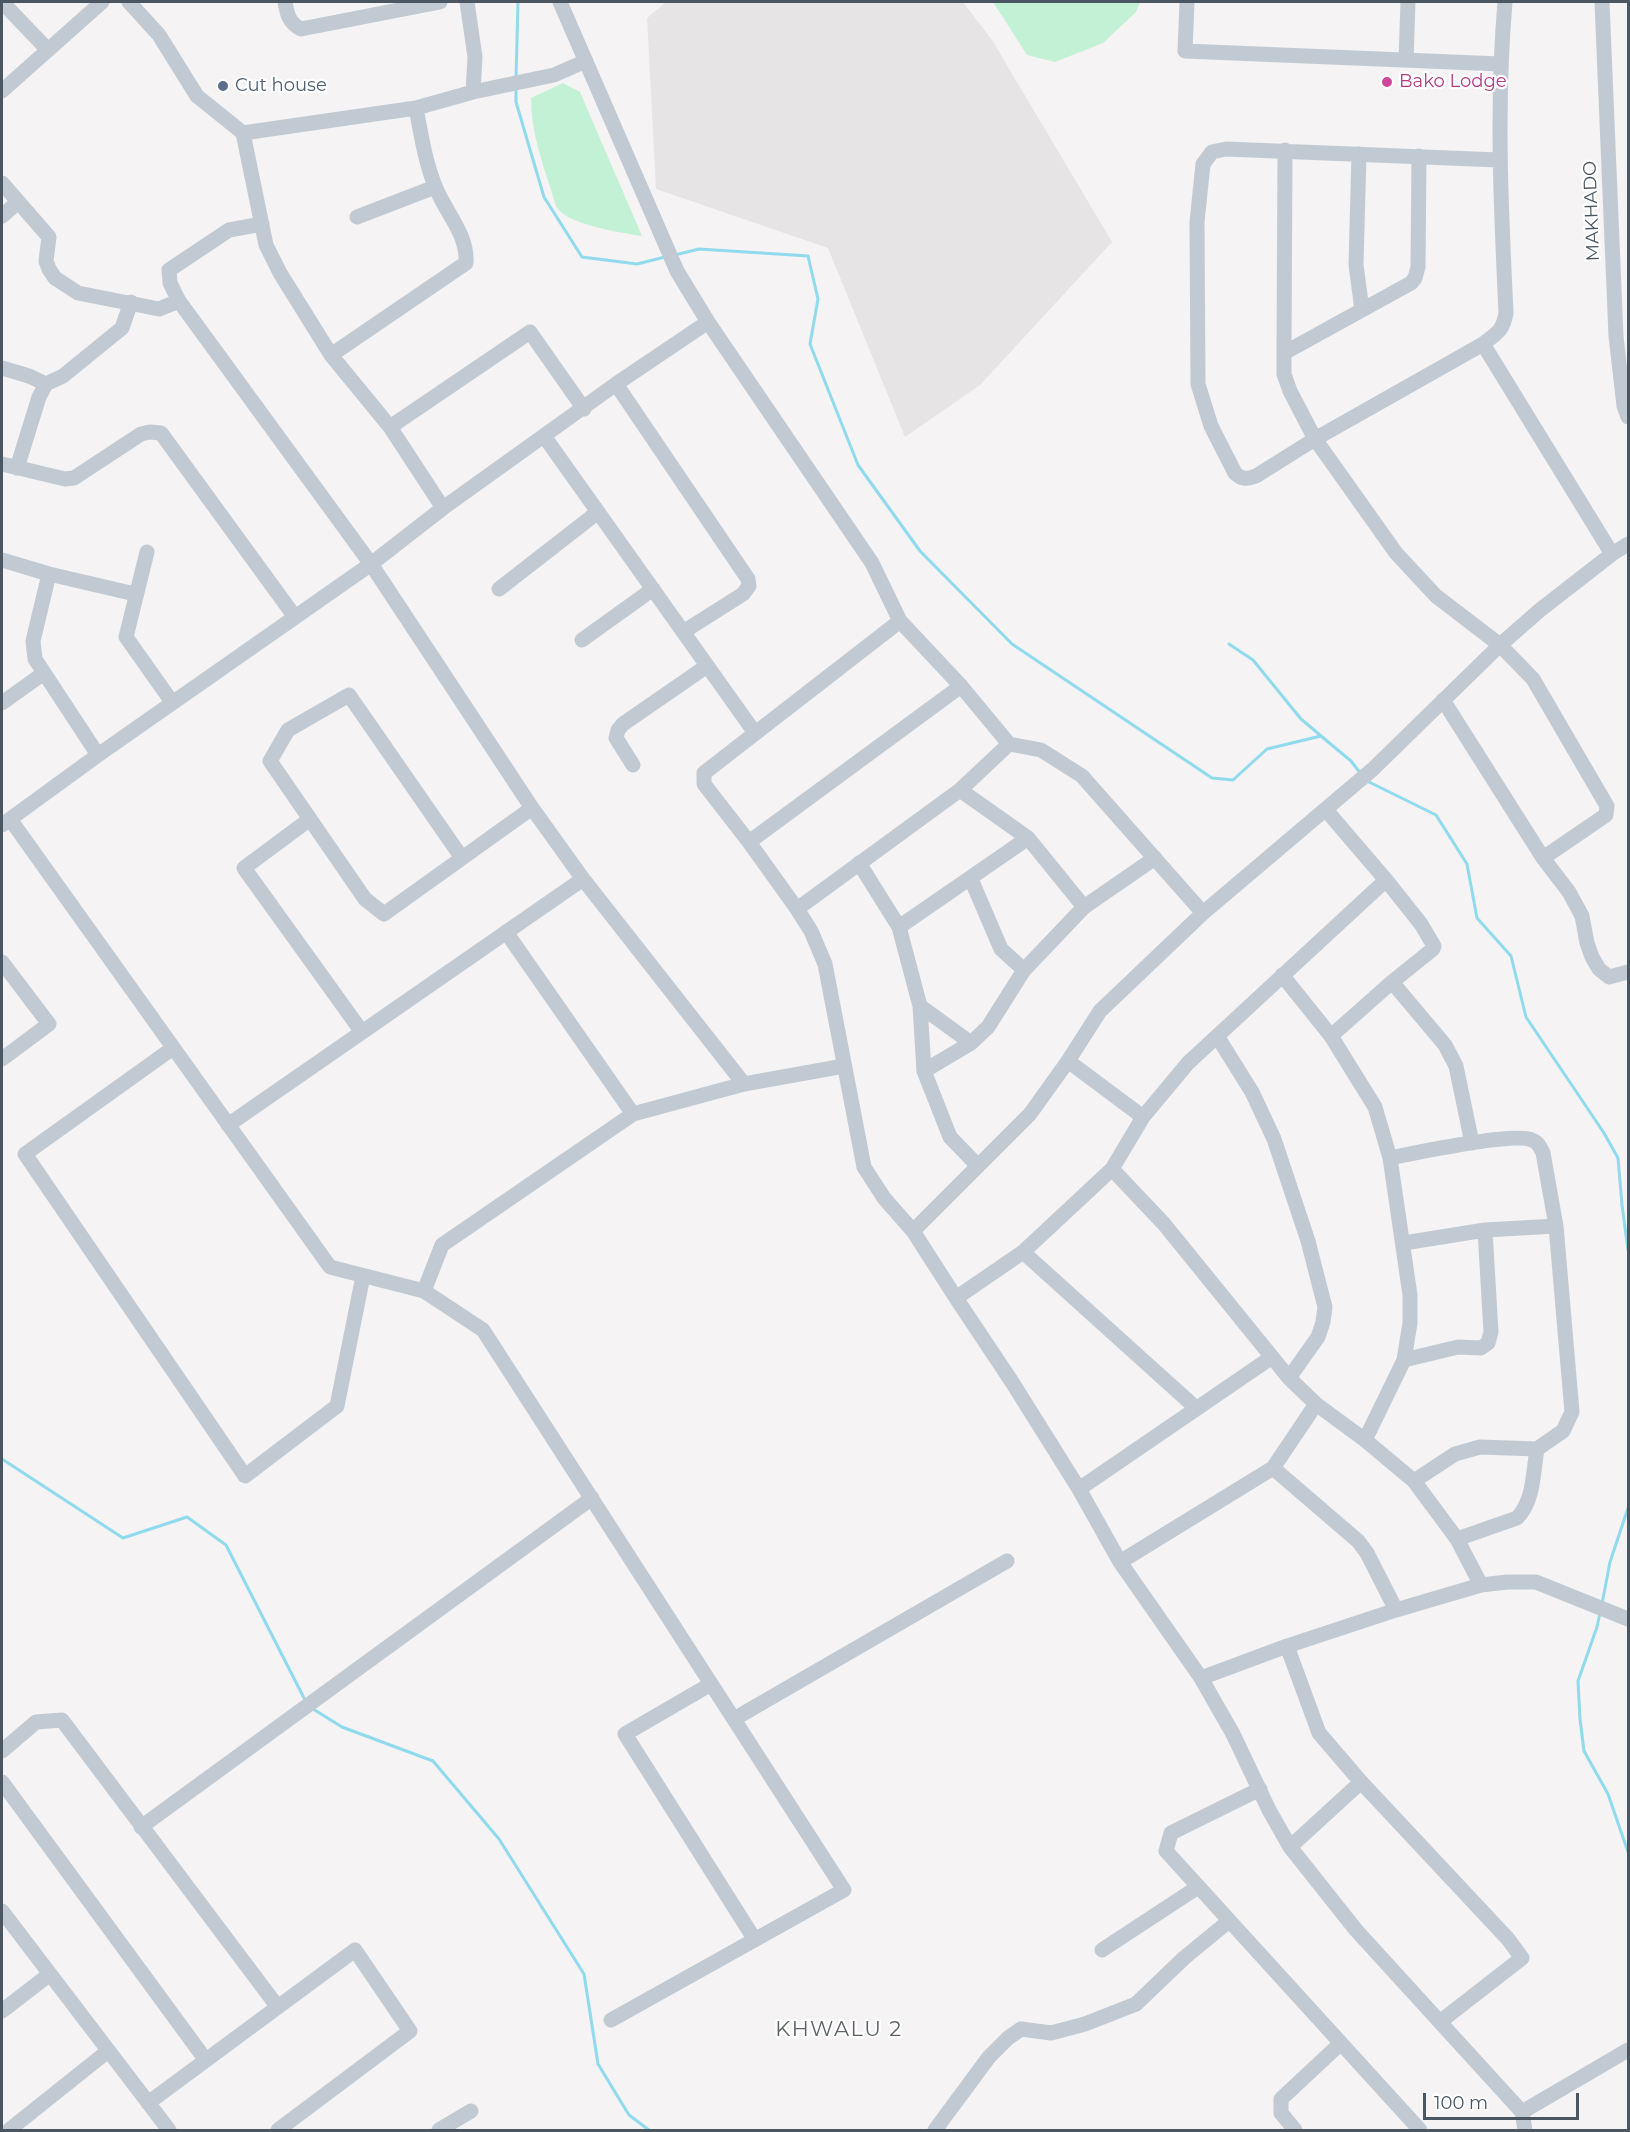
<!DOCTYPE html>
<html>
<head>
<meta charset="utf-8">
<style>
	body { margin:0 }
	#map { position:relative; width:1630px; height:2132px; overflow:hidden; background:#f5f3f3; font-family:Montserrat,sans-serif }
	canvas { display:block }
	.frame { position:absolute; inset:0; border:3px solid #4a5661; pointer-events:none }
	.scale { position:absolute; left:1423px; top:2093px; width:156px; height:27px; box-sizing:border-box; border:3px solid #4a5661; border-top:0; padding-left:8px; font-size:18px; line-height:21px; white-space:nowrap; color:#4a5661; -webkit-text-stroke:4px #fff; paint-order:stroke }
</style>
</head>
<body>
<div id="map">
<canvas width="1630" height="2132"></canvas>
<div class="frame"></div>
<div class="scale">100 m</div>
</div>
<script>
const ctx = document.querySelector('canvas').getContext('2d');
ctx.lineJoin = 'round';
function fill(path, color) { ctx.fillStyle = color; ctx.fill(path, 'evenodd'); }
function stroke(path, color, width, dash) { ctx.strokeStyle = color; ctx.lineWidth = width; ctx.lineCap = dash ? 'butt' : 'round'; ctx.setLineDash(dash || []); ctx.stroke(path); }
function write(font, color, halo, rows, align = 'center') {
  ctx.font = font + ' Montserrat,sans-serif'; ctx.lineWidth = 4.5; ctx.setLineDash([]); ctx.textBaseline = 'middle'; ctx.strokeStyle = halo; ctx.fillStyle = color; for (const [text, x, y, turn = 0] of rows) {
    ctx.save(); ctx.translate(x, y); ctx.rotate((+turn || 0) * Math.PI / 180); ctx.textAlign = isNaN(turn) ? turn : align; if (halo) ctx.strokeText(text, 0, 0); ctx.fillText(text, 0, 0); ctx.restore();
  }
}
fill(new Path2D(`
	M666,2H963L992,40L1112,242L980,385L905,437L828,248L656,189L647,18Z`), '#e6e4e5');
fill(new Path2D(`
	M993,2H1140L1136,12L1103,43L1055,62L1027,55Z
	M563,83L580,92L642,236C623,233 571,225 559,210C555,207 554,198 552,193C542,162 531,131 531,98Z`), '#c3f1d5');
stroke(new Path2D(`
	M516,78L518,2
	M516,87V102L544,197L582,257L637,264L665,257
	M675,255L699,249L808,256L818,299L810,344L858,465L920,551L1012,644L1212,778L1233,780L1267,749L1321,736L1351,761L1361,774
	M1229,644L1253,660L1301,719L1320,735
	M1367,781L1436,815L1467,864L1477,918L1511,956L1526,1017L1604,1133L1618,1158L1622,1205L1628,1250
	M2,1459L123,1538L187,1517L226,1545L305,1700
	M1602,1604L1610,1562L1628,1508
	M1600,1613L1597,1627L1578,1681L1580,1719L1584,1751L1608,1794L1628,1852
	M313,1709L342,1727L433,1761L499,1839L584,1974L598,2064L629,2115L649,2130`), '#90daee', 3);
stroke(new Path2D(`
	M2,2L48,50
	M129,2L159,35L197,96L243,133
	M285,2C287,14 289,23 301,29L440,2
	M467,2L475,57L473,92
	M560,2L677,271L708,322L872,563L900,621
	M1187,2L1185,51L1500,64
	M1602,2L1616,336L1624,406L1628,417
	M1406,60L1408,2
	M2,91L102,2
	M243,133L266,245L280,273L331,355L390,427L443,508
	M243,133L416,108L473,92L554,75L586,61
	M1285,150L1284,353V374L1290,391L1315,439L1396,553L1436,596L1500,645L1533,679L1607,806L1606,815L1543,858L1443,700
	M1359,154L1356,265L1362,310
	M1499,160L1226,149L1212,152L1203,164L1197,222L1198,384L1211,426L1235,473C1242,480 1247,479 1256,476L1315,439L1483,344C1497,333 1503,331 1506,313C1501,209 1496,106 1505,2
	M2,183L49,237L46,261L49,269L55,278L78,293L159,309L179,301
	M2,216L18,202
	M357,217L435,187
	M262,224L229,230L169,270L170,283L179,301L371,564L532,808L583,879L744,1084L844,1066
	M1483,344L1612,554
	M1284,353L1411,283L1415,278L1418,267L1419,156
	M331,355L466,263C468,234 445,212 435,186C425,161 421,134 416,108
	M2,368L29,376L46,384
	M616,384L748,579L749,586L743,594L683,632
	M390,427L530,332L584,409
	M544,436L755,733
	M2,464L65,479L74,478L141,434L150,432L161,433L295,617
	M17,468L39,397L46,384L63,376L122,328L131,302
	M147,552L126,637L172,702
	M2,560L49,574L135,594
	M49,574L33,641L35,659L98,755
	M499,589L598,512
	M582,640L653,589
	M2,703L44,673
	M633,765L616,738L618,730L623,724L707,666
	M960,790L1028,838L1084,907
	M1326,810L1386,880L1421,924L1434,946L1433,949L1392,982L1331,1036
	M10,819L330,1267L424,1291L483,1330L844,1890L611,2020
	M310,819L244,868L362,1032
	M2,825L98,755L371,564L443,508L616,384L708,322
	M749,842L961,686
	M462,858L349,695L288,730L270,761L365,899L384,914L532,808
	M1543,858L1569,892L1582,916L1587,943L1592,957L1599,969L1609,977L1628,972
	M859,863L899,927L920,1006L924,1071L950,1137L978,1166
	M971,879L1001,949L1024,970
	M797,909L960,790L1009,744
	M1203,913L1082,776L1041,750L1009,744L961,686L900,621L704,773V784L749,842L797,909L811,931L825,964L864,1167L884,1198L913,1231L956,1298L1012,1382L1079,1489L1120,1562L1201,1678L1233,1734L1269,1810L1290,1847L1356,1930L1522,2112L1525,2130
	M899,927L1028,838
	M2,962L49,1024L2,1059
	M1282,975L1331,1036L1375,1107L1390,1158L1410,1295V1323L1404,1360L1365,1440L1414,1481L1457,1539L1481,1585
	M1392,982L1445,1045L1456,1066L1472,1143
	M920,1006L971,1043
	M173,1048L25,1154L245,1476L337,1406L363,1276
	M1068,1061L1143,1117
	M924,1071L971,1043L988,1027L1024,970L1084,907L1155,858
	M633,1114L744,1084
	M228,1125L583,879
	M1390,1158C1415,1153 1513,1132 1532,1140C1538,1142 1540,1147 1543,1153L1556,1226
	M1112,1169L1164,1224L1289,1378L1318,1337L1323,1322L1325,1307L1308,1241L1274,1139L1252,1092L1217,1036
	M913,1231L1030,1114L1068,1061L1100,1011L1203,913L1373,769L1500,645L1540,610L1612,554L1628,544
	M1404,1243L1485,1230L1556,1226L1572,1412L1563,1431L1537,1449L1480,1447L1455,1454L1414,1481
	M1023,1252L1196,1408
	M424,1291L442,1245L633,1114L506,932
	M956,1298L1023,1252L1112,1169L1143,1117L1188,1063L1386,880
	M1404,1360L1458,1347L1481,1348L1488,1343L1491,1332L1485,1230
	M1316,1404L1365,1440
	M1273,1468L1358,1541L1367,1553L1396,1610
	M1079,1489L1272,1357
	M1457,1539L1517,1518C1534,1501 1533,1472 1537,1449
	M1120,1562L1273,1468L1316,1404L1289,1378
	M1287,1646L1319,1733L1361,1782L1508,1939L1522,1958L1441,2021
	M1201,1678L1287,1646L1396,1610L1481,1585L1507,1582H1536L1628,1619
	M711,1684L625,1734L755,1940
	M734,1719L1007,1561
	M2,1751L36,1722L62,1720L277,2006
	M2,1782L205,2059
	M1260,1789L1171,1833L1166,1851L1420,2130
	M141,1827L592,1498
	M1290,1847L1361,1782
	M2,1911L169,2130
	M1102,1950L1198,1887
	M2,2011L50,1974
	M148,2103L355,1950L410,2031L278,2130
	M1522,2112L1628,2050
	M9,2130L108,2051
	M439,2130L471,2111
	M935,2130L989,2057L1008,2038L1021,2029L1051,2033L1085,2024L1136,2004L1184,1958L1229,1921
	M1295,2130L1281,2113V2099L1341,2043`), '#c1cad2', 15);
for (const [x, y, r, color] of [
	[1387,82,6,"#d1479c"],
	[223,86,6,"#5c6f8a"]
]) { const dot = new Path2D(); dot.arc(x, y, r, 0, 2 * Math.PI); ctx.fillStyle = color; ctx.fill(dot); stroke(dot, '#fff', 2); }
write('18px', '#b23c85', '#fff', [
	["Bako Lodge",1399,82]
], 'left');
write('18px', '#4e5e75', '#fff', [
	["Cut house",235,86]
], 'left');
write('18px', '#4a5661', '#fff', [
	["MAKHADO",1592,211,-92]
]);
ctx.letterSpacing = '1.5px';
write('21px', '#5f6368', '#fff', [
	["KHWALU 2",839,2030]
]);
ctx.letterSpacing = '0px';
</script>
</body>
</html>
